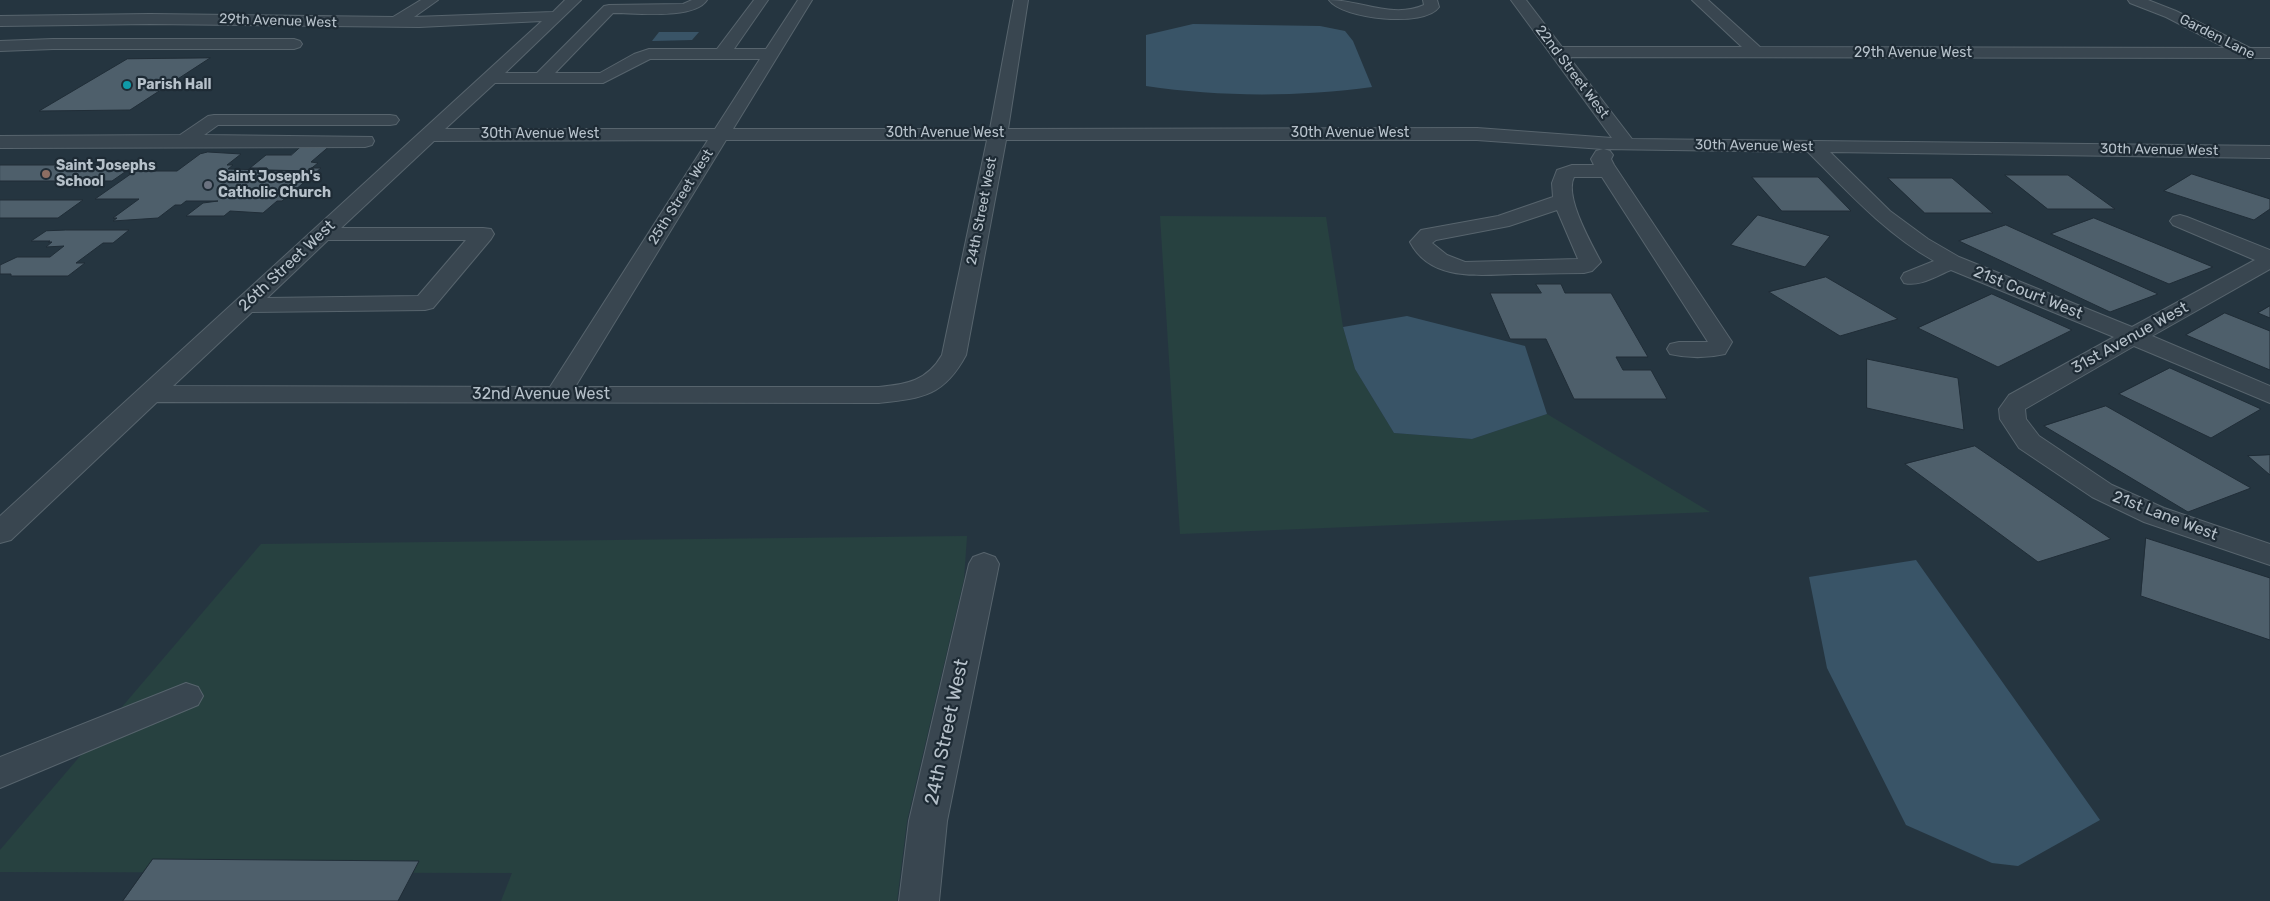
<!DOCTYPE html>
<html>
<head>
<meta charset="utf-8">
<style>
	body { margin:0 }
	canvas { display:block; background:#253540 }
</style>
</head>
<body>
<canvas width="2270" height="901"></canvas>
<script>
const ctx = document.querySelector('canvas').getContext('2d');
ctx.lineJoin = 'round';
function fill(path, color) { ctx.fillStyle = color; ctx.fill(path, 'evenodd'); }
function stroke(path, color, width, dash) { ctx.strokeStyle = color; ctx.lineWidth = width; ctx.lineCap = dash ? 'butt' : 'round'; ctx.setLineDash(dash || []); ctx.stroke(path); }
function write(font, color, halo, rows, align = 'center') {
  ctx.font = font + ' Rubik,sans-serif'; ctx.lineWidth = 4.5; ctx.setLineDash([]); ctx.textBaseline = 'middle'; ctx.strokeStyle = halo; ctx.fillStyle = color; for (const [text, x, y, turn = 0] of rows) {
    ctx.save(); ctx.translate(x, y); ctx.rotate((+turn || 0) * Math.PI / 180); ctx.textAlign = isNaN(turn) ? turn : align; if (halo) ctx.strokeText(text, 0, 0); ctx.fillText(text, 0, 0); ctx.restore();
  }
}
fill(new Path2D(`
	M1160,216L1326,217L1343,327L1355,369L1394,433L1472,439L1547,414L1710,512L1180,534Z
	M967,536L964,579L907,821L897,901H501L512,873L0,872V850L261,544Z`), '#274140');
fill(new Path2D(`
	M1193,24L1320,26L1345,31L1353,41L1372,87C1299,97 1219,97 1146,86V35Z
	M659,32H699L692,40L652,41Z
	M1407,316L1525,346L1547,414L1472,439L1394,433L1355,369L1343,327Z
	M1916,560L2100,820L2018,866L1992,863L1906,825L1827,668L1809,577Z`), '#395467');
const building = new Path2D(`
	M210,58L130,110L39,111L127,59Z
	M304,144H332L311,162L318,163L308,171H266L267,168H250L266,155H291Z
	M208,152L241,154L227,165H233L228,169L308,171L311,168H321L282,201H277L263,213L230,211L224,216H186L203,203L218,201H186L181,205H175L158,218L113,221L117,218H113L139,199H95L135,171H177L200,154Z
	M0,165H135L112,181H0Z
	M2192,174L2270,199V209L2254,220L2164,191Z
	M2005,175H2068L2115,209H2048Z
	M1752,177H1818L1851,211H1782Z
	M1888,178H1952L1993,213H1925Z
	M0,200H83L58,218H0Z
	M1758,215L1830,236L1805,267L1731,245Z
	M2094,218L2213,267L2169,284L2051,234Z
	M2006,225L2158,294L2110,312L1959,241Z
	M66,230H129L113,243H103L76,263H85L68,276H11V274H0V265L17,257H50L64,246L46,247L52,242H48L50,241H31L46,231Z
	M1826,277L1898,319L1840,336L1769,292Z
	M1536,284H1561L1565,293H1611L1648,357H1616L1623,370H1651L1667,399H1574L1546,339H1510L1490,293H1541Z
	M1992,294L2072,330L1998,367L1918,328Z
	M2270,306V318L2258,313Z
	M2225,313L2270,331V370L2186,335Z
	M1867,359L1958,378L1964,430L1867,408Z
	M2170,368L2261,409L2211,438L2119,394Z
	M2106,406L2251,488L2188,512L2044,426Z
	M1975,446L2111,539L2038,562L1905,464Z
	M2270,455V475L2248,456Z
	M2146,538L2270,578V640L2141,596Z
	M153,859L419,861L398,901H123Z`);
fill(building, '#4e5f6b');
stroke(building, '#202d37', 1);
const minor = new Path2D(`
	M421,0H438L414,17L553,12L565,0H581L505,73H537L604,6L609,5L683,4L692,0H707C694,20 636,13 613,13L555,73H600L634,54L649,49H717L754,0H768L734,49H766L798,0H812L733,129H990L1014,0H1028L1008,129L1477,128L1612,138L1511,0H1526L1562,47H1742L1692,0H1708L1760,47L2226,48L2166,17L2130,3L2128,0H2148L2176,11L2250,48H2270V58L1569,57L1632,139L2270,146V158L1830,152L1890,211L1928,239L1959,257L2132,327L2255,260L2173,225L2170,221L2173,217L2180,215L2187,217L2270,250V269L2152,336L2270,386V403L2134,346L2025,409L2026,419L2039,436L2112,485L2164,508L2270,544V565L2144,522L2092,497L2019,448L2000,419L1999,409L2009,395L2114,337L1951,270C1936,276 1920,287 1904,283L1901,278L1904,273L1934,261C1885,233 1848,192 1808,152L1604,149L1610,151L1613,155L1611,159L1614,165L1732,342L1725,354C1708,358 1687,358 1670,354L1667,349L1670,344L1679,342H1708L1602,177H1574C1564,196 1591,243 1601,262L1592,271L1584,273C1561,273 1537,274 1514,274C1477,275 1430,281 1410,242L1421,230L1498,216L1553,197L1552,183L1557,170L1572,165H1594L1591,159L1596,151L1603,149L1477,140H1006L966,355C944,396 923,398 879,403L157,402L11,540L0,543V516L542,21L419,27L150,24L0,26V16L150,14L393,17ZM650,59H760L715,129H445L495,83H603ZM708,140L550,387L173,386L252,312L425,310L433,308L491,239L494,234L491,229L483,228H341L434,141ZM726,140H987L942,355C927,381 907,384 879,387H575ZM1557,210L1578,259L1465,262L1447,255L1432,243L1436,240L1509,226ZM328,240H466L418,296L267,298Z
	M1329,0C1360,0 1393,19 1424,5L1423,0H1437L1439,7C1425,28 1342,19 1329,0Z
	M53,39H294L300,41L302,44L300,47L294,49H53L0,51V41Z
	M214,115H390L396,116L399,120L396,124L390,125H218L204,135L372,137L374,141L372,145L365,147L0,148V136L180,135L208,116Z
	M984,553L995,557L999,564L947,821L939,901H899L909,821L969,564L973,557Z
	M186,683L198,687L203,696L198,705L0,788V757Z`);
stroke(minor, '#57646d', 2);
fill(minor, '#394650');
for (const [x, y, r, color] of [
	[127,85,5,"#0f9aa8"],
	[46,174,5,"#8d6e63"],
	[208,185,5,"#6b7280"]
]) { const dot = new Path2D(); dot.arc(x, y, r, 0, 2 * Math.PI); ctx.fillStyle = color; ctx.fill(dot); stroke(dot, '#1e2b35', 2); }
write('14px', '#b6c1ca', '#1e2b35', [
	["29th Avenue West",278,21,2],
	["Garden Lane",2217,37,27],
	["29th Avenue West",1913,53],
	["22nd Street West",1572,72,53],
	["30th Avenue West",945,133],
	["30th Avenue West",1350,133],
	["30th Avenue West",540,134],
	["30th Avenue West",1754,146,1],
	["30th Avenue West",2159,150,1],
	["25th Street West",681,197,-58],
	["24th Street West",982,211,-79]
]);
write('bold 14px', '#b6c1ca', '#1e2b35', [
	["Parish Hall",137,85],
	["Saint Josephs",56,166],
	["School",56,182],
	["Saint Joseph's",218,177],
	["Catholic Church",218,193]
], 'left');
write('16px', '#b6c1ca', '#1e2b35', [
	["26th Street West",287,266,-43],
	["21st Court West",2028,293,22],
	["31st Avenue West",2130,338,-29],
	["32nd Avenue West",541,394],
	["21st Lane West",2165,516,21]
]);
write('19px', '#b6c1ca', '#1e2b35', [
	["24th Street West",947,732,-78]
]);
</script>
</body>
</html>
